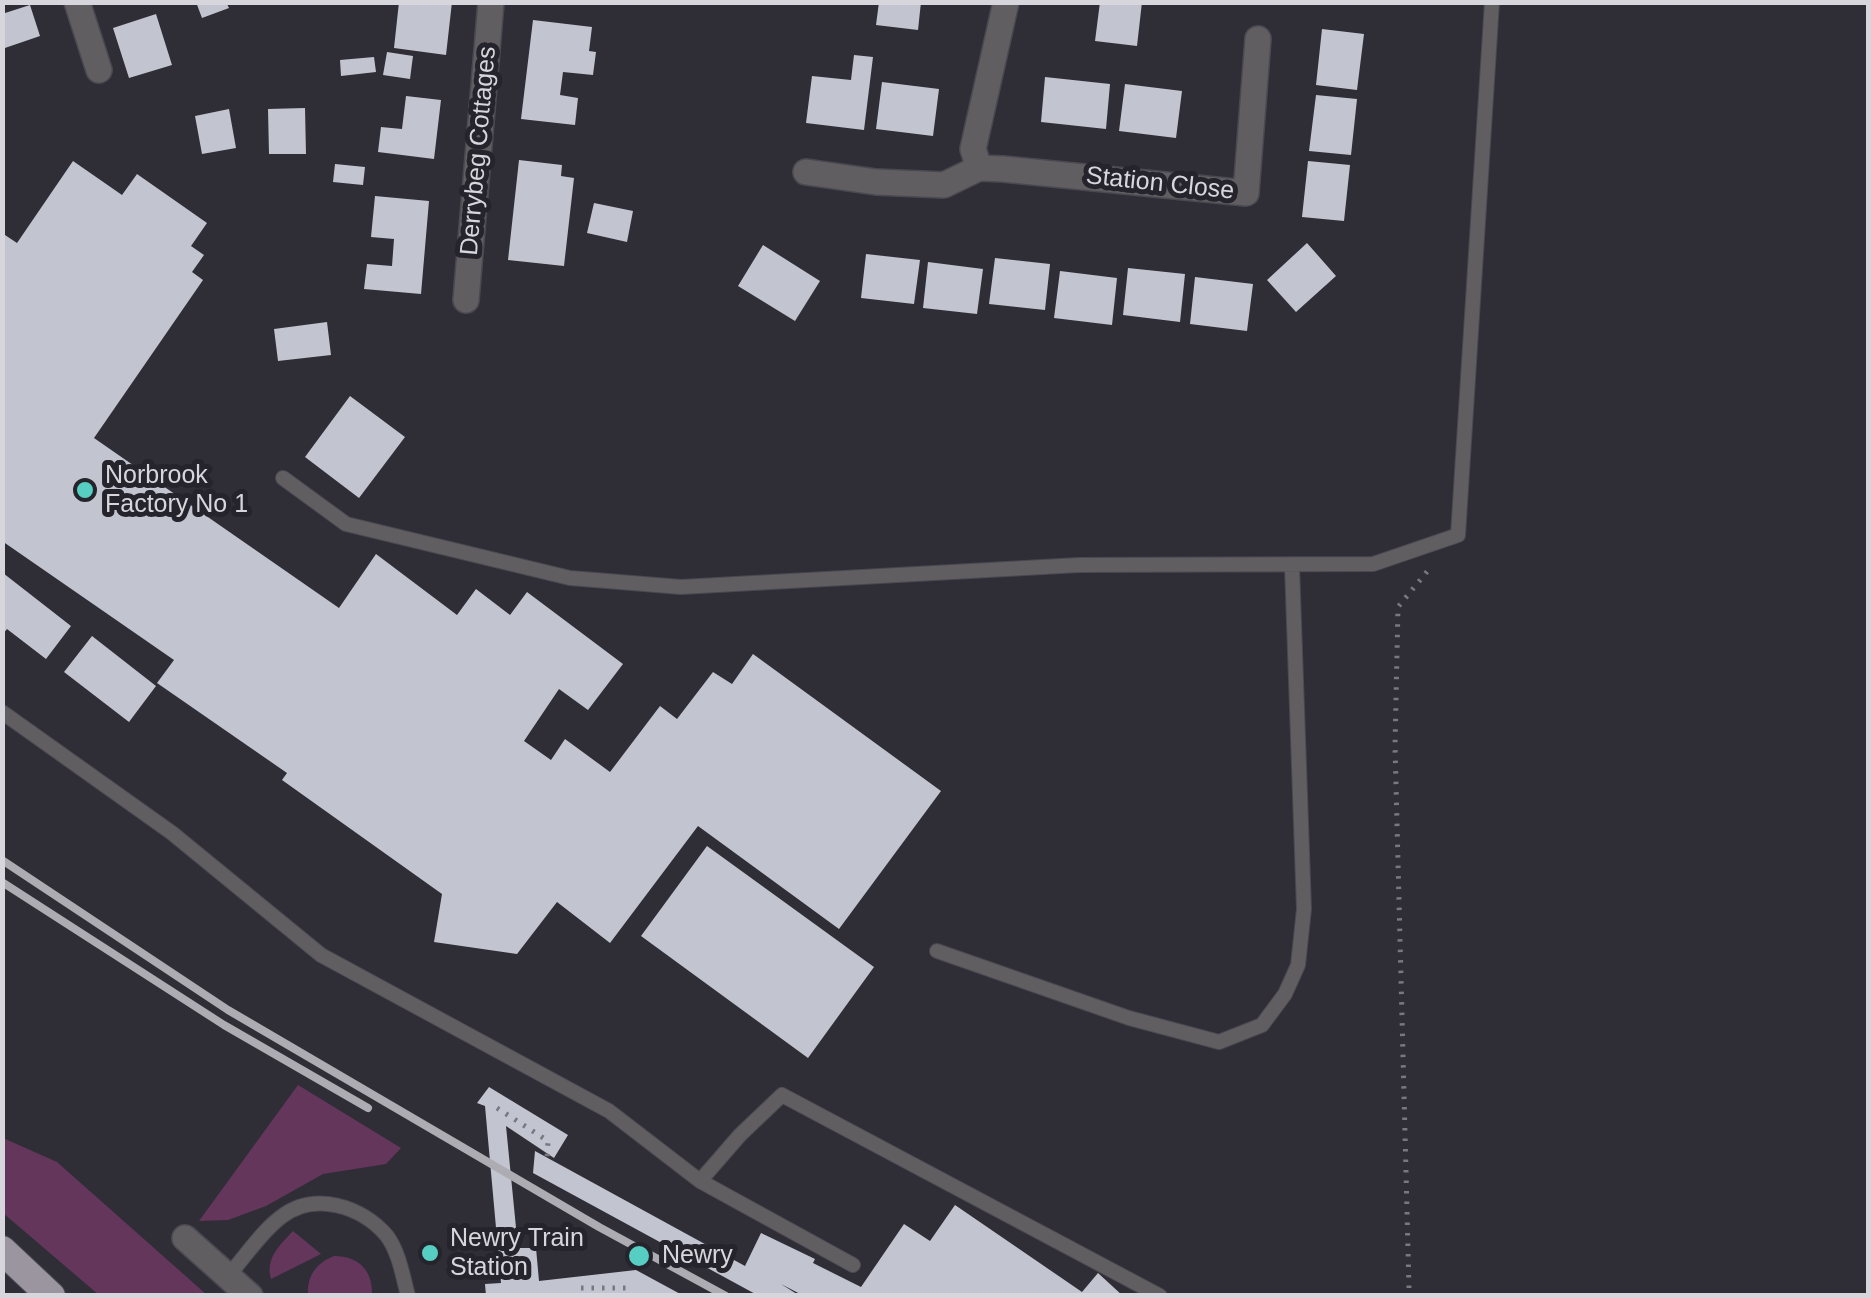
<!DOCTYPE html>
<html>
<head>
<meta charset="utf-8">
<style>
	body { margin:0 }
	#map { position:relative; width:1871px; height:1298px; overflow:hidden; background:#2f2e36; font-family:Arial,sans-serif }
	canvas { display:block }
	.frame { position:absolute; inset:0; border:5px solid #d7d6dc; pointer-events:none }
</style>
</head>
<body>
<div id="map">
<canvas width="1871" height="1298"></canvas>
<div class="frame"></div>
</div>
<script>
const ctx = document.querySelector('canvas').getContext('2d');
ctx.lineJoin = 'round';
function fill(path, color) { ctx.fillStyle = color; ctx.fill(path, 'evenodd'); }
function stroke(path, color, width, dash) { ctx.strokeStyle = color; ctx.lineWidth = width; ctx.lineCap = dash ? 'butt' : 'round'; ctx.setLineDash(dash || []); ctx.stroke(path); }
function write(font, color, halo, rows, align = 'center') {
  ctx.font = font + ' Arial,sans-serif'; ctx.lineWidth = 10; ctx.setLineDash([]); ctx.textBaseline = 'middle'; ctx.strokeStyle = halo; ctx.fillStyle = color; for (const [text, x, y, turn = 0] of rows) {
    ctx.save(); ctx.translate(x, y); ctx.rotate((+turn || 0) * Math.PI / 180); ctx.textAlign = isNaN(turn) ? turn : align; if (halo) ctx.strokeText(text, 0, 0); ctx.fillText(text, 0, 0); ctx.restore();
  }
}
fill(new Path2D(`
	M298,1085L401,1148L386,1164L323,1174L266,1206L228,1220L199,1221Z
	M3,1138L57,1162L207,1295H99L3,1213Z
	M293,1231L321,1254L271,1279C265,1258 280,1245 293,1231Z
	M334,1256C359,1256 373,1271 372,1295H308C307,1276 316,1263 334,1256Z`), '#65365c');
fill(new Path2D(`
	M196,2H226L229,8L202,18Z
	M399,2H452L446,55L394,48Z
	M879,2H921L918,30L876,25Z
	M1100,2H1142L1137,46L1095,41Z
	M30,5L40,36L2,49V14Z
	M156,14L172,65L129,78L113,28Z
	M533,20L592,27L589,51L596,52L593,75L563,72L560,95L578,98L575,125L521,119Z
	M1322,29L1364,34L1357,90L1316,85Z
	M387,52L413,56L410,79L383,75Z
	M854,55L873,57L864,130L806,123L812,76L851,80Z
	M374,57L376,72L341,76L340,60Z
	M1045,77L1110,84L1106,129L1041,122Z
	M882,82L939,89L933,136L876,129Z
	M1125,84L1182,91L1176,138L1119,131Z
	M1316,95L1357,99L1351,155L1309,151Z
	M406,96L441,100L434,159L378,152L381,127L402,129Z
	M305,108L306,154H269L268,109Z
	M229,109L236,148L202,154L195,116Z
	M519,160L562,165L561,176L574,178L564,266L508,260Z
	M73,161L122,195L137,174L207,223L191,246L204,255L192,272L203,280L94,438L339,608L376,554L457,615L476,589L510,615L527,592L623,664L588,710L559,689L524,741L551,760L565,739L610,772L660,706L677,719L713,672L732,684L753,654L941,791L839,929L698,826L610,943L557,902L517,954L434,942L442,894L282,780L287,773L157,683L174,660L2,541V233L17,243Z
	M1308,161L1350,165L1344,221L1302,217Z
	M335,164L365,167L363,185L333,182Z
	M375,196L429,201L421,294L364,289L367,264L392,266L394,239L371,237Z
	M594,203L633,211L627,242L587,233Z
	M1307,243L1336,276L1296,312L1267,280Z
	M763,245L820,281L795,321L738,286Z
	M866,254L920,260L914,304L861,298Z
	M995,258L1050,264L1045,310L989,304Z
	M928,262L983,269L977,314L923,308Z
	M1128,268L1185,274L1180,322L1123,315Z
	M1060,271L1117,278L1112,325L1054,318Z
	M1195,277L1253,284L1247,331L1190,324Z
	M327,322L331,355L278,361L274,329Z
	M350,396L405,437L359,498L305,457Z
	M3,573L71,626L46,659L7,629L2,635Z
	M92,636L156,686L129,722L64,672Z
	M707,846L874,967L808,1058L641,936Z
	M489,1087L568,1135L554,1158L506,1126L518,1248H536L539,1281L636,1270L684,1296H486L485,1284L501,1283L485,1106L477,1103Z
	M535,1151L745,1266L761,1233L815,1259L813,1263L861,1287L904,1224L930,1241L955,1205L1082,1292L1098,1273L1123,1296H804L781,1284L800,1296H759L533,1173Z`), '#c2c5d0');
const service = new Path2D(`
	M283,478L346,524L570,578L681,587L1079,565L1373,564L1458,535L1492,2
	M2,712L172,833L321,955L609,1111L700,1181L853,1265
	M937,951L1129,1018L1219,1042L1262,1025L1285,994L1298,965L1304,909L1292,566
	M700,1181L740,1135L782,1095L1160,1296
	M228,1276C245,1257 261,1232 281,1217C314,1191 362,1206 387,1236C399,1252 403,1277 408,1296`);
const minor = new Path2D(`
	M77,2L99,70
	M979,168L973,149L1006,2
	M806,172L876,182L944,185L979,168L1003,169L1246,193L1258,39
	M466,300L491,2
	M185,1238L250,1296`);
const trunk = new Path2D(`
	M2,1250L51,1296`);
stroke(service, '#4a4951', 16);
stroke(minor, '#4a4951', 28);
stroke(trunk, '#4a4951', 30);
stroke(new Path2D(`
	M497,1108L548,1141L547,1158
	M581,1288H632
	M1409,1288L1395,746L1398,607L1430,568`), '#79787f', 5, [2.5, 8]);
stroke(service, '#615e62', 14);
stroke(minor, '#615e62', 25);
stroke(trunk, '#9a959e', 28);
stroke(new Path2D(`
	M2,860L228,1010L599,1227L726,1296
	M2,882L224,1025L368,1108`), '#adacb2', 8);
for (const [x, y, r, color] of [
	[85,490,10,"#57cec2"],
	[430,1253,10,"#57cec2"],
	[639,1256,12,"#57cec2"]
]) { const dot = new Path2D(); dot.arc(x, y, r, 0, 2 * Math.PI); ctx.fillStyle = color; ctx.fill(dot); stroke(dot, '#25242c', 4); }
write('25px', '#d7d6dc', '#25242c', [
	["Derrybeg Cottages",479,151,-85],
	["Station Close",1160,184,6]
]);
write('25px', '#d7d6dc', '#25242c', [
	["Norbrook",105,476],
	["Factory No 1",105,505],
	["Newry Train",450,1239],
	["Station",450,1268],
	["Newry",662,1256]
], 'left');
</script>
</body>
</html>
